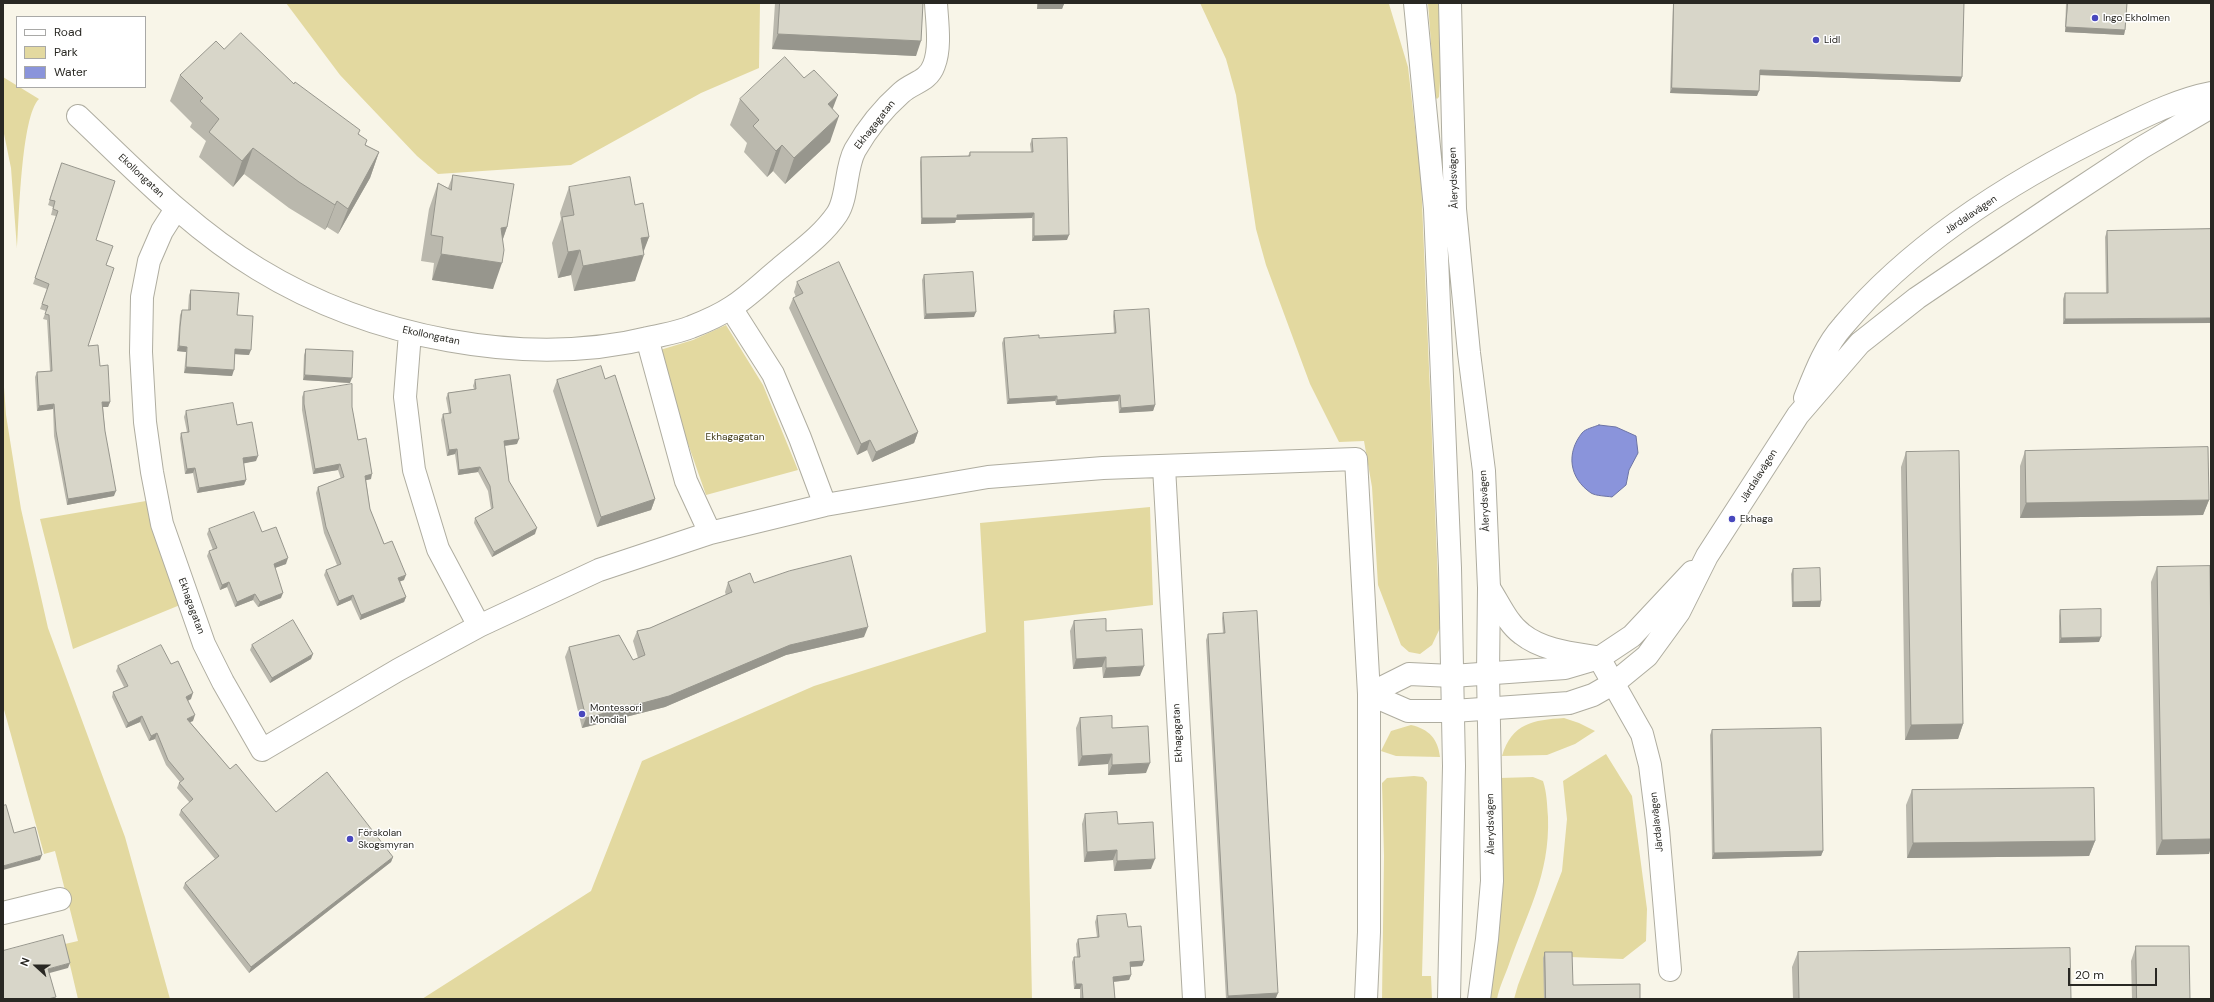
<!DOCTYPE html>
<html>
<head>
<meta charset="utf-8">
<style>
	body { margin:0 }
	#map { position:relative; width:2214px; height:1002px; overflow:hidden; background:#f8f5e8; font-family:"DM Sans",sans-serif }
	canvas { display:block }
	.frame { position:absolute; inset:0; border:4px solid #292823; pointer-events:none }
	.legend { position:absolute; left:16px; top:16px; width:130px; height:72px; box-sizing:border-box; background:#fff; border:1px solid #a9a9a7; margin:0; padding:5px 7px; list-style:none; font-size:12px; color:#292823 }
	.legend li { display:flex; align-items:center; gap:8px; height:20px }
	.legend b { width:20px; border:1px solid #a9a9a7 }
	.north { position:absolute; left:16px; top:946px; width:40px; height:40px; -webkit-text-stroke:3px #fff; paint-order:stroke; rotate:291deg; font-size:11px; font-weight:700; line-height:16px; text-align:center; color:#292823 }
	.north::after { content:''; display:block; margin:auto; width:14px; height:18px; background:#292823; clip-path:polygon(50% 0,100% 100%,50% 72%,0 100%) }
	.scale { position:absolute; left:2068px; top:968px; width:89px; height:18px; box-sizing:border-box; border:2px solid #292823; border-top:0; padding-left:5px; font-size:12px; line-height:14px; white-space:nowrap; color:#292823; -webkit-text-stroke:3px #fff; paint-order:stroke }
</style>
</head>
<body>
<div id="map">
<canvas width="2214" height="1002"></canvas>
<div class="frame"></div>
<ul class="legend">
<li><b style="height:5px;background:#fff"></b>Road</li>
<li><b style="height:11px;background:#e3d9a0"></b>Park</li>
<li><b style="height:11px;background:#8a94db"></b>Water</li>
</ul>
<div class="north">N</div>
<div class="scale">20 m</div>
</div>
<script>
const ctx = document.querySelector('canvas').getContext('2d');
ctx.lineJoin = 'round';
function fill(path, color) { ctx.fillStyle = color; ctx.fill(path, 'evenodd'); }
function stroke(path, color, width, dash) { ctx.strokeStyle = color; ctx.lineWidth = width; ctx.lineCap = dash ? 'butt' : 'round'; ctx.setLineDash(dash || []); ctx.stroke(path); }
function write(font, color, halo, rows, align = 'center') {
  ctx.font = font + ' "DM Sans",sans-serif'; ctx.lineWidth = 3; ctx.setLineDash([]); ctx.textBaseline = 'middle'; ctx.strokeStyle = halo; ctx.fillStyle = color; for (const [text, x, y, turn = 0] of rows) {
    ctx.save(); ctx.translate(x, y); ctx.rotate((+turn || 0) * Math.PI / 180); ctx.textAlign = isNaN(turn) ? turn : align; if (halo) ctx.strokeText(text, 0, 0); ctx.fillText(text, 0, 0); ctx.restore();
  }
}
fill(new Path2D(`
	M286,3H760L759,68L701,93L571,165L438,174L417,156L340,75Z
	M1200,3L1389,4L1408,67L1421,179L1440,628L1432,645L1420,654L1409,652L1401,645L1378,585L1372,487L1364,441L1339,442L1310,384L1266,265L1256,229L1236,95L1226,59Z
	M1428,3H1439L1441,66L1439,97L1437,99L1435,97Z
	M3,77L39,99C21,116 19,221 17,249L11,168L3,129Z
	M726,325L763,385L798,470L706,495L673,401L660,350L693,340Z
	M3,373L6,415L21,509L48,628L125,837L170,999H78L65,944L78,941L55,851L44,854L3,706Z
	M146,501L160,548L180,605L73,649L40,519Z
	M1150,507L1153,605L1024,621L1032,999H422L591,891L642,761L814,686L986,632L980,523Z
	M1564,718L1579,723L1595,731L1575,744L1547,755L1502,756C1512,723 1533,720 1564,718Z
	M1411,725C1429,729 1438,739 1440,757L1396,756L1381,751L1391,731Z
	M1606,754L1632,796L1647,909L1646,941L1623,959L1570,957L1544,999H1514L1518,985L1562,871L1567,819L1563,781Z
	M1414,776L1423,777L1427,782L1422,976H1431L1432,999H1382L1384,856L1382,783L1387,778Z
	M1533,777L1543,781C1547,793 1547,805 1548,817C1550,876 1526,914 1508,967C1504,978 1499,988 1497,999H1487L1500,778Z`), '#e3d9a0');
const water = new Path2D(`
	M1599,425L1616,427L1636,436L1638,453L1629,470L1626,485L1612,497C1606,496 1596,496 1591,493C1569,478 1566,453 1582,433C1585,429 1594,427 1599,425Z`);
fill(water, '#8a94db');
stroke(water, '#6d74a4', 1);
const minor = new Path2D(`
	M78,116C135,170 190,228 258,269C369,337 525,369 653,337C666,334 679,332 691,327C704,322 720,315 732,307C749,296 764,281 780,268C800,251 822,236 837,214C848,198 845,168 855,150C867,129 884,108 901,93C913,82 928,82 934,65C941,47 937,22 936,3
	M176,209L162,231L149,261L142,297L141,352L145,422L152,472L162,524L204,644L223,682L262,750L398,670L479,626L599,570L710,533L825,505L988,477L1103,468L1356,459L1369,694V932L1366,999
	M731,308L773,374L800,438L825,505
	M410,333L405,397L414,470L438,549L479,626
	M647,338L686,481L710,533
	M1164,467L1194,999
	M1599,658L1642,734L1650,765L1658,829L1670,970
	M1369,694L1408,711H1453
	M1369,694L1409,674L1452,676
	M3,913L60,899`);
const tertiary = new Path2D(`
	M1805,398C1815,373 1825,346 1843,326C1914,241 2020,176 2118,129C2147,115 2179,99 2211,93
	M1489,588C1499,603 1507,623 1522,634C1542,650 1571,653 1596,657
	M1452,676L1565,668L1599,658L1632,636L1692,572
	M1453,711L1569,703L1593,695L1614,683L1647,656L1679,612L1707,556L1798,415L1860,343L1917,298L2056,204L2141,148L2211,107`);
const secondary = new Path2D(`
	M1415,3L1435,209L1450,568L1454,766L1449,999
	M1450,3L1455,209L1469,353L1484,471L1489,588L1488,674L1492,881L1487,939L1479,999`);
stroke(minor, '#afada0', 24);
stroke(tertiary, '#afada0', 24);
stroke(secondary, '#afada0', 24);
stroke(minor, '#fff', 22);
stroke(tertiary, '#fff', 22);
stroke(secondary, '#fff', 22);
fill(new Path2D(`
	M775,3H923L916,56L772,49Z
	M1037,3H1064L1062,9H1037Z
	M1673,3H1989V4H1964L1962,77L1960,82L1760,75L1757,96L1670,93Z
	M2066,3H2127L2125,30L2124,35L2065,32Z
	M224,49L359,134L366,145L379,152L370,178L338,234L327,227L325,230L289,208L244,174L233,187L199,157L206,141L190,127L192,123L170,101L180,75Z
	M740,99L833,109L830,142L785,184L773,171L767,177L744,152L747,143L730,125Z
	M1032,139L1067,240L1032,241V218L956,220L955,223L921,224L920,162L921,157L968,156L970,152H1031L1030,144Z
	M62,163L96,240L106,265L88,346L100,366L110,402L108,407H103L105,431L114,496L67,505L54,436L53,409L37,411L35,377L37,372L50,371L47,320L43,319L46,311L40,309L47,289L33,284L56,216L51,215L53,207L48,205Z
	M453,175L507,227L503,239L493,289L432,280L434,263L421,261L429,209L438,183L448,188Z
	M569,187L635,205L649,237L643,251L635,281L574,291L571,275L558,278L552,243L561,219L560,213Z
	M2211,229L2063,324V299L2065,293H2106L2105,237L2107,231Z
	M924,275L974,317L924,319L922,280Z
	M797,282L918,432L914,443L872,462L867,450L857,455L789,308L793,298L796,297L794,292Z
	M191,290L237,315L249,355L235,354L232,376L184,373L186,352L177,351L180,315L182,310H188L189,295Z
	M1114,311L1155,405L1153,411L1119,413L1118,401L1056,405L1055,401L1007,404L1002,343L1004,338H1039L1114,334L1113,316Z
	M306,349L350,383L303,380L304,355Z
	M605,379L655,499L651,510L597,527L553,391L557,380Z
	M475,380L517,444L505,446L509,481L535,534L492,557L474,523L475,518L491,509L488,491L478,472L458,475L455,454L447,456L441,420L443,414H449L446,398L448,393L474,389L473,386Z
	M304,392L352,407L358,440L371,479L366,480L370,509L384,544L404,580L400,581L406,597L404,602L360,620L351,600L337,606L324,575L326,570L337,565L324,533L316,493L318,487L341,479L338,470L313,474L302,410V397Z
	M186,411L237,425L256,461L243,463L246,480L244,485L197,493L193,473L185,474L180,438L181,433L187,432L184,417Z
	M2025,451L2209,500L2203,515L2020,518V466Z
	M1906,452L1963,724L1958,739L1905,740L1901,467Z
	M209,529L262,532L286,564L275,568L281,598L258,607L253,600L235,607L227,587L220,590L207,556L209,551L213,550L207,534Z
	M2157,567L2209,854L2156,855L2151,582Z
	M1793,569L1821,601L1820,607H1792L1791,574Z
	M728,582L754,583L864,637L786,655L665,707L582,728L565,657L569,647L633,660L638,658L633,641L637,631L650,628L726,595L725,592Z
	M2060,610L2099,642L2059,643V616Z
	M1223,613L1276,998L1257,999H1226L1206,640L1208,634H1223L1222,618Z
	M1074,621L1106,631L1140,676L1103,678L1102,667L1073,669L1070,631Z
	M252,645L311,659L270,683L250,650Z
	M171,664L191,699L188,701L193,721L190,722L230,769L276,812L393,857L391,862L249,973L183,888L185,883L215,859L179,815L181,810L190,803L177,788L179,783L180,782L166,765L155,739L149,741L140,722L126,728L112,697L113,692L124,687L116,671L118,666Z
	M1080,718L1112,728L1146,773L1108,775V764L1078,766L1076,728Z
	M1712,730L1823,851L1821,856L1712,859L1710,735Z
	M1912,790L2095,841L2089,856L1907,858L1906,805Z
	M1085,814L1118,824L1151,869L1114,871L1113,860L1084,862L1082,824Z
	M1097,916L1128,927L1144,961L1142,966L1130,967L1131,975L1129,980L1114,982L1115,999H1080V989H1074L1072,962L1074,957H1077L1076,944L1078,939L1097,937L1095,922Z
	M2136,946L2190,999H2132L2131,961Z
	M1545,952L1573,985L1640,999H1544L1543,958Z
	M1798,952L2071,999H1793L1792,967Z`), '#bab8ad');
fill(new Path2D(`
	M1963,3H1989V4Z
	M1038,4H1064L1062,9H1037Z
	M2066,27L2125,30L2124,35L2065,32Z
	M778,34L921,41L916,56L772,49Z
	M1760,70L1962,77L1960,82L1758,75Z
	M1672,88L1759,91L1757,96L1670,93Z
	M838,95L828,121V104Z
	M839,116L830,142L785,184L794,158Z
	M782,145L773,171L767,177L776,151Z
	M253,148L244,174L233,187L242,161Z
	M379,152L370,178L338,234L348,209Z
	M337,201L327,227L325,230L335,205Z
	M1034,213L1032,218L956,220L955,223L921,224L922,218L957,215Z
	M507,227L498,253L501,228Z
	M1069,235L1067,240L1032,241L1034,236Z
	M649,237L642,256L644,255L635,281L574,291L583,266L641,238Z
	M580,250L571,275L558,278L568,252Z
	M441,254L502,263L493,289L432,280Z
	M976,312L974,317L924,319L926,314Z
	M2211,318V323L2063,324L2065,319Z
	M179,346L187,347L186,352L177,351Z
	M235,349L251,350L249,355L233,354Z
	M186,367L234,370L232,376L184,373Z
	M305,375L352,378L350,383L303,380Z
	M1120,395L1118,401L1056,405L1057,400Z
	M1057,396L1055,401L1007,404L1009,399Z
	M102,402H110L108,407H100Z
	M54,404L53,409L37,411L39,406Z
	M1155,405L1153,411L1119,413L1121,408Z
	M918,432L914,443L872,462L876,452Z
	M519,439L517,444L502,446L504,441Z
	M870,440L867,450L857,455L861,444Z
	M457,449L455,454L447,456L449,450Z
	M258,456L256,461L241,464L243,458Z
	M340,464L338,470L313,474L315,469Z
	M480,467L478,472L458,475L459,470Z
	M195,468L193,473L185,474L187,469Z
	M372,474L371,479L363,481L365,476Z
	M246,480L244,485L197,493L199,488Z
	M116,491L114,496L67,505L68,499Z
	M655,499L651,510L597,527L601,517Z
	M2209,500L2203,515L2020,518L2026,503Z
	M537,528L535,534L492,557L494,552Z
	M288,558L286,564L272,569L274,564Z
	M406,575L404,580L396,583L398,578Z
	M229,582L227,587L220,590L222,585Z
	M283,593L281,598L258,607L260,602Z
	M255,594L253,600L235,607L237,602Z
	M353,595L351,600L337,606L339,601Z
	M406,597L404,602L360,620L361,615Z
	M1821,601L1820,607H1792L1793,602Z
	M868,627L864,637L786,655L665,707L582,728L586,718L790,645Z
	M2101,637L2099,642L2059,643L2061,638Z
	M313,654L311,659L270,683L272,678Z
	M1106,657L1102,667L1073,669L1076,659Z
	M1144,666L1140,676L1103,678L1106,668Z
	M193,693L191,699L184,702L186,697Z
	M195,715L193,721L185,724L187,719Z
	M142,716L140,722L126,728L128,723Z
	M1963,724L1958,739L1905,740L1911,725Z
	M157,733L155,739L149,741L151,736Z
	M1112,754L1108,764L1078,766L1082,756Z
	M1150,763L1146,773L1108,775L1112,765Z
	M2211,839V848L2209,854L2156,855L2162,840Z
	M2095,841L2089,856L1907,858L1913,843Z
	M1117,850L1113,860L1084,862L1087,852Z
	M1823,851L1821,856L1712,859L1714,853Z
	M42,855L40,860L3,870V866Z
	M393,857L391,862L249,973L251,967Z
	M1155,859L1151,869L1114,871L1117,861Z
	M1144,961L1142,966L1128,967L1130,962Z
	M70,963L68,968L46,974L48,969Z
	M1131,975L1129,980L1111,982L1113,977Z
	M1076,984H1082L1080,989H1074Z
	M1278,993L1276,998L1257,999H1227L1228,996Z`), '#97968d');
const building = new Path2D(`
	M780,3H923L921,41L778,34Z
	M1038,3H1064V4H1038Z
	M1674,3H1964L1962,77L1760,70L1759,91L1672,88Z
	M2068,3H2127L2125,30L2066,27Z
	M241,33L294,84L295,82L360,130L358,134L367,140L365,145L379,152L348,209L337,201L335,205L299,182L253,148L242,161L209,132L219,119L200,101L203,98L180,75L216,41L224,49Z
	M785,57L804,78L814,70L838,95L828,104L839,116L794,158L782,145L776,151L753,126L759,120L740,99Z
	M1067,138L1069,235L1034,236V213L957,215V218H922L921,157L970,156V152H1033L1032,139Z
	M62,163L115,181L96,240L113,246L106,265L114,268L88,346L98,345L100,366L108,365L110,402H102L105,431L116,491L68,499L56,431L54,404L39,406L37,372L52,371L49,315L45,314L48,306L42,304L49,284L35,278L58,211L53,209L55,201L50,200Z
	M453,175L514,184L507,227L501,228L504,250L502,263L441,254L443,237L431,235L438,183L451,190Z
	M630,177L635,205L643,203L649,237L641,238L644,255L583,266L580,250L568,252L562,217L574,215L569,187Z
	M2211,229V318L2065,319V293H2108L2107,231Z
	M839,262L918,432L876,452L870,440L861,444L793,298L803,293L797,282Z
	M973,272L976,312L926,314L924,275Z
	M191,290L239,293L237,315L253,316L251,350L235,349L234,370L186,367L187,347L179,346L180,327L182,310H190Z
	M1149,309L1155,405L1121,408L1120,395L1057,400V396L1009,399L1004,338L1039,335V338L1116,333L1114,311Z
	M306,349L353,351L352,378L305,375Z
	M601,366L605,379L615,375L655,499L601,517L557,380Z
	M510,375L519,439L504,441L509,481L537,528L494,552L475,518L493,508L490,486L480,467L459,470L457,449L449,450L443,414L451,413L448,393L476,389L475,380Z
	M352,384V407L358,440L366,438L372,474L365,476L370,509L384,544L392,541L406,575L398,578L406,597L361,615L353,595L339,601L326,570L341,564L326,527L318,487L344,477L340,464L315,469L304,404V392Z
	M233,403L237,425L252,422L258,456L243,458L246,480L199,488L195,468L187,469L181,433L189,432L186,411Z
	M2208,447L2209,500L2026,503L2025,451Z
	M1959,451L1963,724L1911,725L1906,452Z
	M254,512L262,532L276,527L288,558L274,564L283,593L260,602L255,594L237,602L229,582L222,585L209,551L217,548L209,529Z
	M851,556L868,627L790,645L669,696L586,718L569,647L619,635L633,660L645,655L637,631L650,628L732,592L728,582L750,573L754,583L789,571Z
	M2210,566L2211,649V839L2162,840L2157,567Z
	M1820,568L1821,601L1793,602V569Z
	M2101,609V637L2061,638L2060,610Z
	M1257,611L1278,993L1228,996L1208,634L1225,633L1223,613Z
	M1106,619V631L1142,629L1144,666L1106,668V657L1076,659L1074,621Z
	M293,620L313,654L272,678L252,645Z
	M161,645L171,664L178,661L193,693L186,697L195,715L187,719L230,769L236,764L276,812L327,772L393,857L251,967L185,883L219,856L181,810L193,799L179,783L184,779L168,760L157,733L151,736L142,716L128,723L113,692L128,686L118,666Z
	M1112,716V728L1148,726L1150,763L1112,765V754L1082,756L1080,718Z
	M1821,728L1823,851L1714,853L1712,730Z
	M2094,788L2095,841L1913,843L1912,790Z
	M6,805L14,833L35,827L42,855L3,866V806Z
	M1117,812L1118,824L1153,822L1155,859L1117,861V850L1087,852L1085,814Z
	M1126,914L1128,927L1141,926L1144,961L1130,962L1131,975L1113,977L1115,999H1083L1082,984H1076L1074,957H1080L1078,939L1099,937L1097,916Z
	M63,935L70,963L48,969L56,997L48,999H3V951Z
	M2136,946H2189L2190,999H2137Z
	M2070,948L2071,999H1799L1798,952Z
	M1545,952H1572L1573,985L1640,984V999H1546Z`);
fill(building, '#d8d6c9');
stroke(building, '#97968d', 1);
for (const [x, y, r, color] of [
	[2095,18,4,"#4847bd"],
	[1816,40,4,"#4847bd"],
	[1732,519,4,"#4847bd"],
	[582,714,4,"#4847bd"],
	[350,839,4,"#4847bd"]
]) { const dot = new Path2D(); dot.arc(x, y, r, 0, 2 * Math.PI); ctx.fillStyle = color; ctx.fill(dot); stroke(dot, '#fff', 1.5); }
write('10px', '#292823', '#fff', [
	["Ingo Ekholmen",2103,18],
	["Lidl",1824,40],
	["Ekhaga",1740,519],
	["Montessori",590,708],
	["Mondial",590,720],
	["Förskolan",358,833],
	["Skogsmyran",358,845]
], 'left');
write('10px', '#292823', '#fff', [
	["Ekhagagatan",875,125,-52],
	["Ekollongatan",141,176,43],
	["Ålerydsvägen",1454,178,-92],
	["Järdalavägen",1971,215,-34],
	["Ekollongatan",431,336,12],
	["Järdalavägen",1759,476,-58],
	["Ålerydsvägen",1485,501,-93],
	["Ekhagagatan",191,606,70],
	["Ekhagagatan",1178,733,-93],
	["Järdalavägen",1657,822,-96],
	["Ålerydsvägen",1491,824,-91]
]);
write('10px', '#433d19', '#fff', [
	["Ekhagagatan",735,437]
]);
</script>
</body>
</html>
